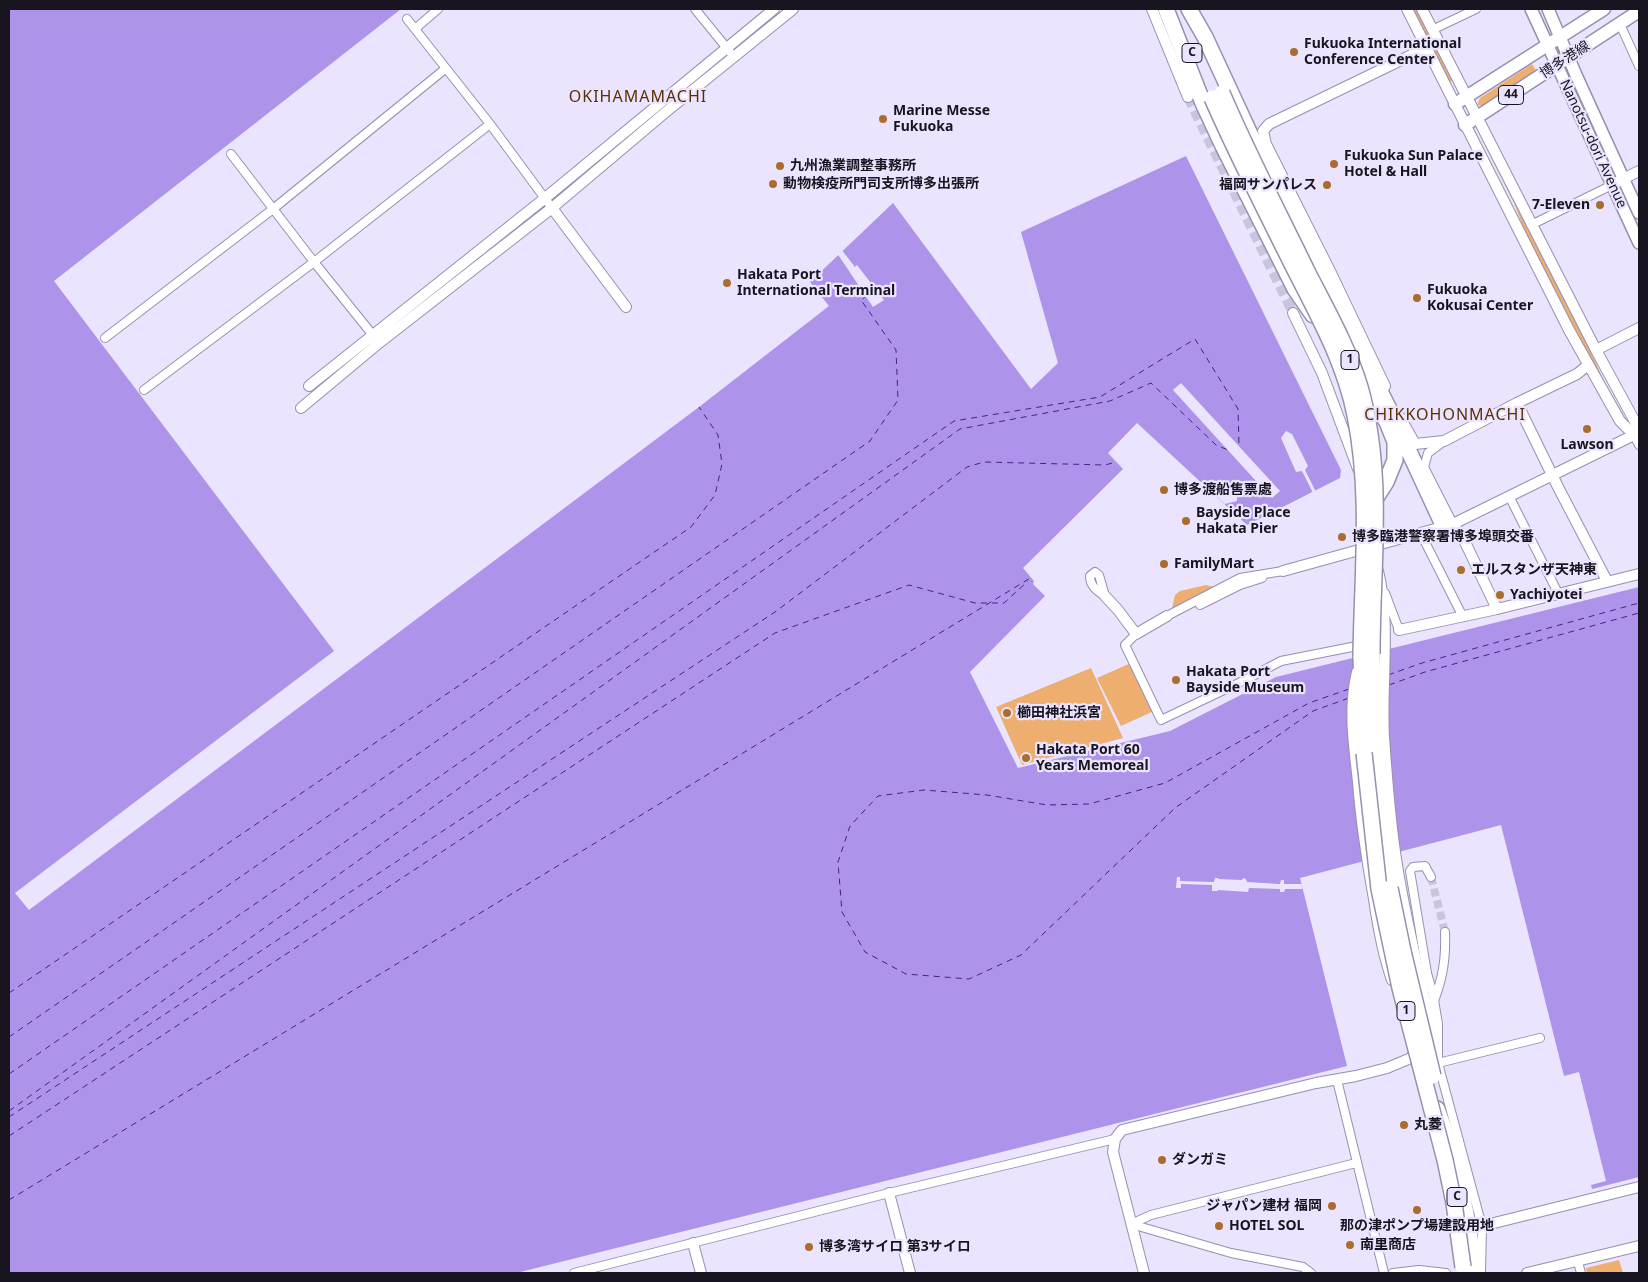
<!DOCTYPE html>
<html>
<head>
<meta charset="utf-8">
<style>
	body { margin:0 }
	#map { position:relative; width:1648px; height:1282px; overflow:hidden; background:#eae4fe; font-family:"Noto Sans",sans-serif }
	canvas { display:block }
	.frame { position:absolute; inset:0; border:10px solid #181521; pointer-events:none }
</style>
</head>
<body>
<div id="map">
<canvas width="1648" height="1282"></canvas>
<div class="frame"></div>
</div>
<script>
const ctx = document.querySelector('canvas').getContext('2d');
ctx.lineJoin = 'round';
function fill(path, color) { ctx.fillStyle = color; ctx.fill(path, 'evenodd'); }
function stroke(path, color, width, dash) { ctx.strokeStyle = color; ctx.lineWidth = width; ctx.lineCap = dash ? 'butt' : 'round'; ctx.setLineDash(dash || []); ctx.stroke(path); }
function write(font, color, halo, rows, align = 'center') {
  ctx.font = font + ' "Noto Sans","Noto Sans JP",sans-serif'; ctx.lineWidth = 4.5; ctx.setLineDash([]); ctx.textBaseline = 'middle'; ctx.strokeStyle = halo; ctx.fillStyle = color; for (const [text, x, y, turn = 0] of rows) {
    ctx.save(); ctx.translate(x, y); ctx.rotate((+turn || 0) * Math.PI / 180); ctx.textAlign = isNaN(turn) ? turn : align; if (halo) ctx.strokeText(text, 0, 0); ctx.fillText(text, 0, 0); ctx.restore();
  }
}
fill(new Path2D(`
	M1412,9H1417L1453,80L1449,82Z
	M1532,64L1537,72L1485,106L1477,105L1480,98Z
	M1480,136L1588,345L1603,379L1622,415L1584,346L1527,237L1514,203Z
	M1206,585L1214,587L1172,608L1175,595L1180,591Z
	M1131,663L1154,711L1121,726L1097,678Z
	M1091,668L1123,738L1022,765L996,707Z
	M1619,1260L1623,1273H1587L1586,1268Z`), '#edae70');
fill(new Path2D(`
	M9,9H401L54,281L334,651L15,893L29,910L699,407L829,306L810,282L893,203L1031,389L1058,363L1021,232L1186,156L1341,470L1340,478L1247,525L1137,423L1108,453L1123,469L1023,568L1034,581L1033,584L1045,596L970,672L1018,768L1170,731L1276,677L1639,587V1177L1592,1189L1591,1185L1606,1181L1579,1072L1564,1076L1501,825L1300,878L1347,1066L516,1273H9Z`), '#ad93e9');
fill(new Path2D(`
	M841,249L855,267L857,265L884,300L873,307L837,253Z
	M1181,383L1280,491L1272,498L1264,489L1237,496V501L1225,504L1215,495L1234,489L1235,491L1252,486V482L1256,481L1173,390Z
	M1286,431L1292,434L1308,466L1305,470L1316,492L1313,493L1302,471L1296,472L1281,438Z
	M1177,877H1180V881L1214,882L1215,878H1218L1219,879L1242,880L1243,878L1246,879L1247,882L1280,884L1281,880H1284V884H1302V889H1285L1284,892H1280V889L1249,888L1248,892L1218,890V891H1212V885L1181,884V888H1176Z`), '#eae4fe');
stroke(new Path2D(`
	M1388,675L1422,663L1639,603
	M1389,685L1425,672L1639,613
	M1349,689L1309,703L1165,783L1089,804L1047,805L987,795L924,790L878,796L850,826L838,862L842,912L865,952L906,974L969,979L1021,955L1175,808L1313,711L1349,698
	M9,993L691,527L715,495L722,464L718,435L699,407
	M9,1037L870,441L898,400L896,350L861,300L870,293
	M9,1074L954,421L1100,397L1195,339L1238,409L1239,445
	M9,1111L960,429L1110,401L1151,383L1216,445L1228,450
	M9,1117L775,612L967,467L984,462L1105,465L1116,462
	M9,1136L775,633L909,585L975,603H1004L1028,581
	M9,1200L1032,577`), '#4a2084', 1, [6, 5]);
stroke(new Path2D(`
	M1431,877L1445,932`), '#cac5dd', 8, [8, 4]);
stroke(new Path2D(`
	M1188,97L1293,313`), '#cac5dd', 10, [10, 5]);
const minor = new Path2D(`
	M695,9L730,52
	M407,19L490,124L552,208
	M1620,24L1639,66
	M415,29L438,9
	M1434,29L1476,9
	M231,154L314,262L376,339
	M1531,225L1612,185
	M105,338L273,209L445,69
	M144,390L314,262L490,124
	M1634,435L1639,445
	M1444,441L1428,453L1424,467L1453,524
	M1509,496L1558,593
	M1421,534L1463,617
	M1095,572L1099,575L1105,596C1097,591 1090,586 1090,576Z
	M1385,593L1399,630
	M1200,605L1240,585L1262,578
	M1167,616L1240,578L1283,571
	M1136,634L1125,645L1161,720L1245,680L1281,661L1362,645
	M1431,877L1425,866L1413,867L1410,871L1427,973L1433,994L1438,1024V1063L1482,1226L1481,1273
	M1434,1001C1443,977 1446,958 1445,932
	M1438,1063L1540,1038
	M1337,1080L1384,1273
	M1578,1262L1581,1273
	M574,1273L889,1193L1115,1139
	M1311,1273L1303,1267L1231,1253L1131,1224L1151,1215L1356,1163
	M1393,1273L1419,1270L1446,1273`);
const tertiary = new Path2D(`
	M1152,9L1188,97
	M1407,9L1569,330L1620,421L1634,435
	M1422,9L1596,350L1639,429
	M1617,182L1639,171
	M552,208L626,307
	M1293,313L1322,373L1358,469
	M1596,350L1639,328
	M309,386L544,199L774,9
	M1385,386L1330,271L1266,144L1263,131L1269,124L1426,48
	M1517,403L1558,487L1607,581
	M301,408L379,343L552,208L667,111L793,9
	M1400,417L1415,444L1444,441L1517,403L1577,374L1588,365
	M1453,524L1464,540L1497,609
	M1283,571L1453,524L1638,433
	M1378,571C1391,622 1381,683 1384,737C1387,780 1390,823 1397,865C1405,917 1418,969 1430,1021L1431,1034L1426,1045
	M1105,596L1118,610L1136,634L1167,616
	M1399,630L1497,609L1639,574
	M1357,672C1348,708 1354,745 1358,782C1361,821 1367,860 1374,899C1378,927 1383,954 1392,980
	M889,1193L910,1273
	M1482,1226L1639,1187
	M693,1243L701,1273
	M1144,1273L1113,1152L1115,1139L1122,1130L1316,1083L1356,1076L1387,1068L1411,1058L1416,1049V1046
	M1527,1273L1639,1246`);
const secondary = new Path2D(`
	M1531,9L1639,243
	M1548,9L1576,75L1639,213`);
const primary = new Path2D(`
	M1455,104L1604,9
	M1465,125L1639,11`);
const motorway = new Path2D(`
	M1166,9L1203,103L1223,146L1295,289L1313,315
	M1189,9L1205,37L1249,132L1394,419L1444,527
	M1360,380L1387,422L1395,442V460L1386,482L1372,504
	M1372,654L1375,751L1390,888
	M1361,656L1364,753
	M1437,1109C1456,1159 1470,1220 1474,1273`);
stroke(minor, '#978fae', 10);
stroke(tertiary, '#978fae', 12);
stroke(secondary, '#978fae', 14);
stroke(primary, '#978fae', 15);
stroke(motorway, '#978fae', 18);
stroke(minor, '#fff', 8);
stroke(tertiary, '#fff', 10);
stroke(secondary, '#fff', 11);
stroke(primary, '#fff', 12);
stroke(motorway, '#fff', 15);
const motorwayBridge = new Path2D(`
	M1222,93C1248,154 1279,213 1308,273C1327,310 1348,347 1360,387C1385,474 1372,565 1372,654
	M1212,98C1238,157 1267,214 1296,272C1319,317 1345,364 1355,415C1371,494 1362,576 1361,656
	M1364,753L1379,889L1400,988L1445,1160L1454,1203L1463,1267
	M1390,888L1403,951L1433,1076`);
stroke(motorwayBridge, '#978fae', 18, []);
stroke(motorwayBridge, '#fff', 15);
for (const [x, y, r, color] of [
	[1294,52,5,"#a96e2f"],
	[883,119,5,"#a96e2f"],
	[1334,164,5,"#a96e2f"],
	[780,166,5,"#a96e2f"],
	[773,184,5,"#a96e2f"],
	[1327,185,5,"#a96e2f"],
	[1600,205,5,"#a96e2f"],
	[727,283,5,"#a96e2f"],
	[1417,298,5,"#a96e2f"],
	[1587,429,5,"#a96e2f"],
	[1164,490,5,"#a96e2f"],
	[1186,521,5,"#a96e2f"],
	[1342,537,5,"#a96e2f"],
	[1164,564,5,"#a96e2f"],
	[1461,570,5,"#a96e2f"],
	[1500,595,5,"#a96e2f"],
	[1176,680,5,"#a96e2f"],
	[1007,713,5,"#a96e2f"],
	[1026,758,5,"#a96e2f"],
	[1404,1125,5,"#a96e2f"],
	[1162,1160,5,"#a96e2f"],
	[1332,1206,5,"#a96e2f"],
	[1417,1210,5,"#a96e2f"],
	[1219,1226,5,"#a96e2f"],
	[1350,1245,5,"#a96e2f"],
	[809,1247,5,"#a96e2f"]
]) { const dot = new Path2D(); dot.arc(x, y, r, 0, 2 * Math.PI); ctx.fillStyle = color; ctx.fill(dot); stroke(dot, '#eae4fe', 2); }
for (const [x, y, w] of [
	[1192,53,20],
	[1511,95,25],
	[1350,360,18],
	[1406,1011,18],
	[1457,1197,20]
]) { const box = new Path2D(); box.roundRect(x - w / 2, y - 9.5, w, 19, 4); ctx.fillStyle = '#eae4fe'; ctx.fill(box); stroke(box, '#181521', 1); }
write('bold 12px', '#181521', null, [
	["C",1192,53],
	["44",1511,95],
	["1",1350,360],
	["1",1406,1011],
	["C",1457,1197]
]);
write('bold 14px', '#181521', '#eae4fe', [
	["Fukuoka International",1304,44],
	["Conference Center",1304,60],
	["Marine Messe",893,111],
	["Fukuoka",893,127],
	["Fukuoka Sun Palace",1344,156],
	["Hotel & Hall",1344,172],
	["九州漁業調整事務所",790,166],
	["動物検疫所門司支所博多出張所",783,184],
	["福岡サンパレス",1317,185,"right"],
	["7-Eleven",1590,205,"right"],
	["Hakata Port",737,275],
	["International Terminal",737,291],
	["Fukuoka",1427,290],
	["Kokusai Center",1427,306],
	["Lawson",1587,445,"center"],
	["博多渡船售票處",1174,490],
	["Bayside Place",1196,513],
	["Hakata Pier",1196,529],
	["博多臨港警察署博多埠頭交番",1352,537],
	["FamilyMart",1174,564],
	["エルスタンザ天神東",1471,570],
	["Yachiyotei",1510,595],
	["Hakata Port",1186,672],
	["Bayside Museum",1186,688],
	["櫛田神社浜宮",1017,713],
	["Hakata Port 60",1036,750],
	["Years Memoreal",1036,766],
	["丸菱",1414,1125],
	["ダンガミ",1172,1160],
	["ジャパン建材 福岡",1322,1206,"right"],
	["HOTEL SOL",1229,1226],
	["那の津ポンプ場建設用地",1417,1226,"center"],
	["南里商店",1360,1245],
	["博多湾サイロ 第3サイロ",819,1247]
], 'left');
write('14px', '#181521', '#eae4fe', [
	["博多港線",1565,60,-33],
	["Nanotsu-dori Avenue",1593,144,65]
]);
ctx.letterSpacing = '1px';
write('16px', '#573100', '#eae4fe', [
	["OKIHAMAMACHI",638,97],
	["CHIKKOHONMACHI",1445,415]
]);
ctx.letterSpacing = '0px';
</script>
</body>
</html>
